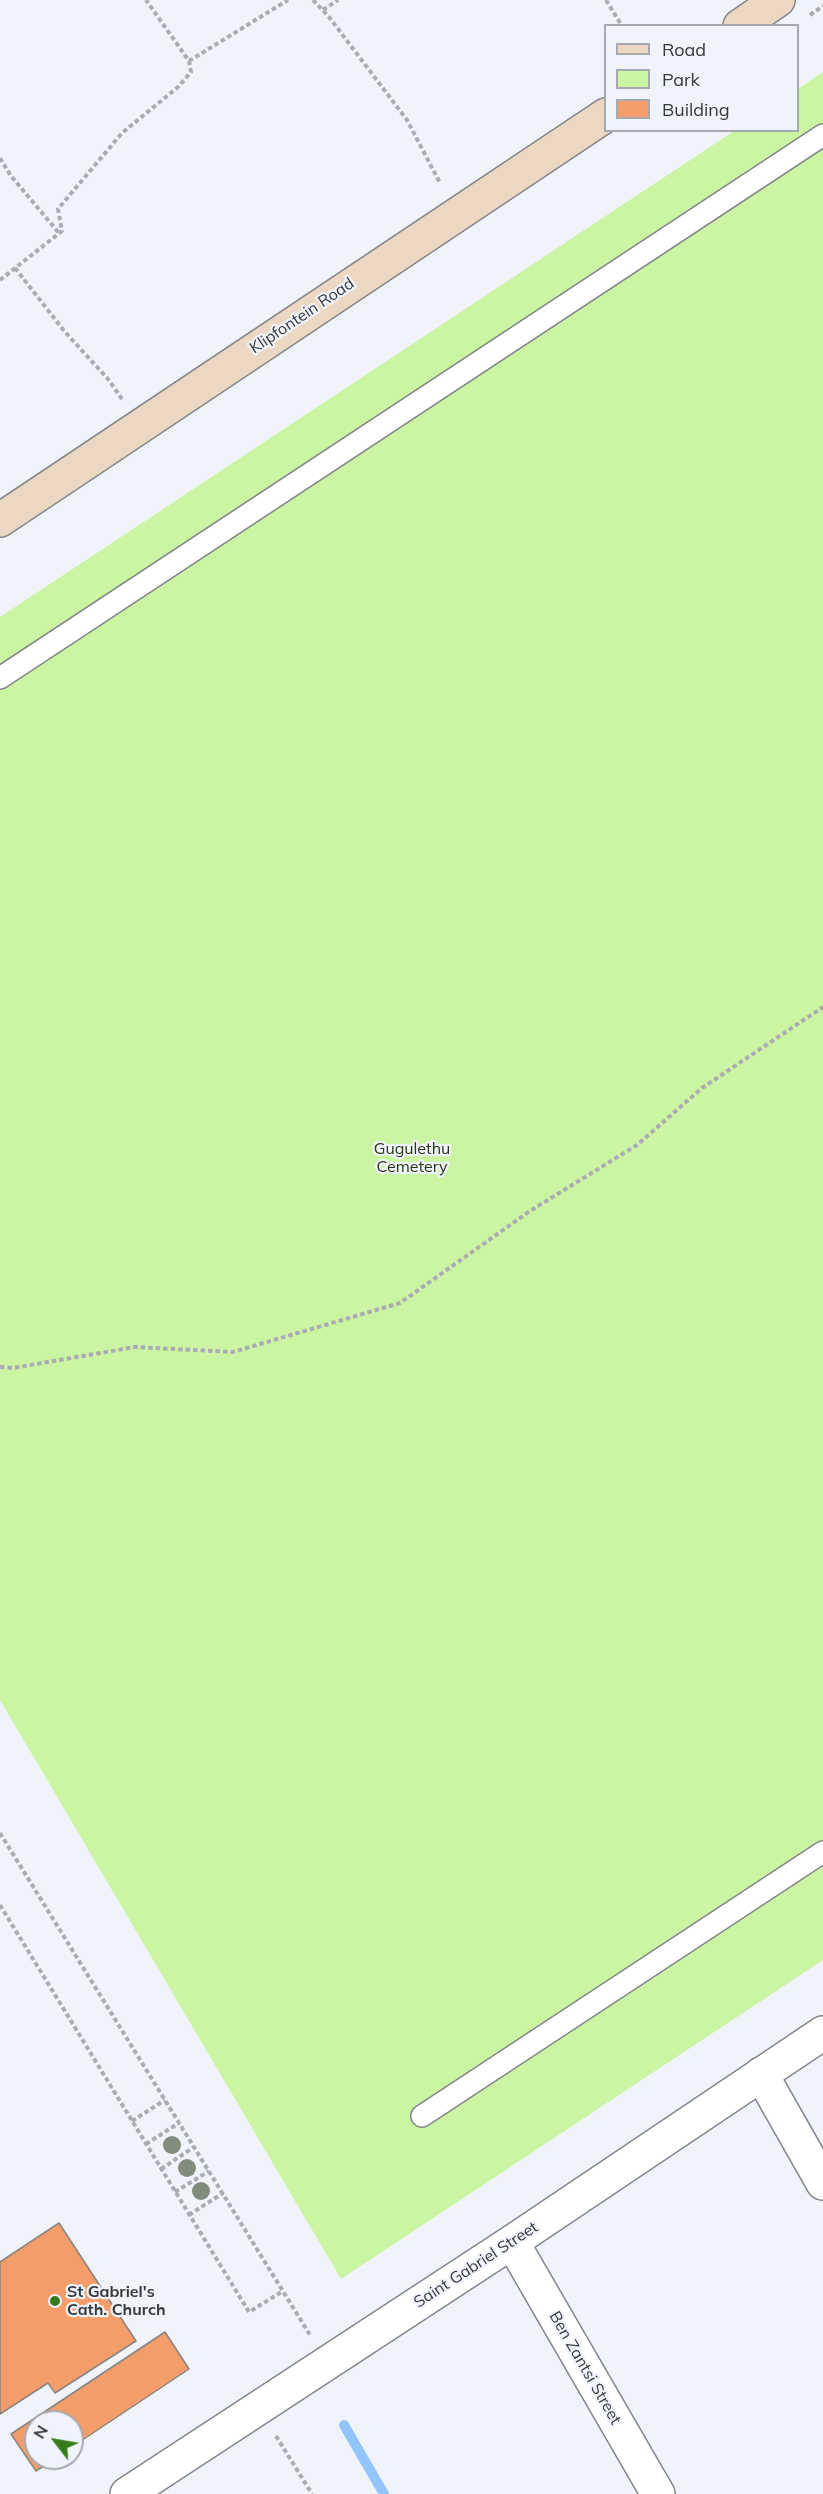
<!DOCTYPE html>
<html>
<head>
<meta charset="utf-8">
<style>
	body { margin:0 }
	#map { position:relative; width:823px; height:2494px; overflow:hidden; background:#f1f3fb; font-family:Mulish,sans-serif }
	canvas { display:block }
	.legend { position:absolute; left:604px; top:24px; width:195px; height:108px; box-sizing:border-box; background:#f1f3fb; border:2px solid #a7a9af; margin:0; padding:8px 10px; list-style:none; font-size:18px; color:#38393c }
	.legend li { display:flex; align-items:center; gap:12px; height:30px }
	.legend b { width:30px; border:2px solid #a7a9af }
	.north { position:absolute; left:24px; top:2410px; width:60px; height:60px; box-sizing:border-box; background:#f1f3fb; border:2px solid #a7a9af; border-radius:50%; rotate:301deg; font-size:16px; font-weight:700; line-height:24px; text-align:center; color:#38393c }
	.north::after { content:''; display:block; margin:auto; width:21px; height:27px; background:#377a1a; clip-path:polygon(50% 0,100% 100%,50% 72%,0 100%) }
</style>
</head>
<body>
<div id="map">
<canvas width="823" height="2494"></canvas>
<ul class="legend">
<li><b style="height:8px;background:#ecd7c2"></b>Road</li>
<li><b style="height:16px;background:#cbf5a3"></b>Park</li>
<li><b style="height:16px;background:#f29d6a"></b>Building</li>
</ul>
<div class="north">N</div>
</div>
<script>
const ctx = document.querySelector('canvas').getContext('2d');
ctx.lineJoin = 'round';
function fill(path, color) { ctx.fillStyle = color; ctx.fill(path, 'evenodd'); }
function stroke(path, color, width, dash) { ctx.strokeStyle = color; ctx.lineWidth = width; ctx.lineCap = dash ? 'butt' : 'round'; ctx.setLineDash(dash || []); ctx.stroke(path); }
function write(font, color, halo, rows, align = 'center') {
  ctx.font = font + ' Mulish,sans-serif'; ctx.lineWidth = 4.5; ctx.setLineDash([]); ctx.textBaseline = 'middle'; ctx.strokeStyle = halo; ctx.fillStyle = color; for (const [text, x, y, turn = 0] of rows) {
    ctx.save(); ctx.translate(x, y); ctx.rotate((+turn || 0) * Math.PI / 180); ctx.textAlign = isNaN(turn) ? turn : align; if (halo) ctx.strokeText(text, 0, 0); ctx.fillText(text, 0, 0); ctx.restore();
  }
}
fill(new Path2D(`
	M823,72V1960L341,2279L0,1700V617L734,131L798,130V89Z`), '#cbf5a3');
stroke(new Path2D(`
	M344,2425L384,2494`), '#92c5fe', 10);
const building = new Path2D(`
	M59,2223L136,2341L55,2393L48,2383L0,2414V2262Z
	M165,2332L189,2369L72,2447V2422H36V2458H56L36,2471L11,2434Z`);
fill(building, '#f29d6a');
stroke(building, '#8a8480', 1.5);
const service = new Path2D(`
	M0,678L823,135
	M422,2116L823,1852`);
const minor = new Path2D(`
	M761,2074L823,2183
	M512,2242L658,2494`);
const tertiary = new Path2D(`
	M127,2494L512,2242L823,2033`);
const secondary = new Path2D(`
	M740,26L778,0
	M0,520L606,115`);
stroke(service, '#84868c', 24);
stroke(minor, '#84868c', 36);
stroke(tertiary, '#84868c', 36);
stroke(secondary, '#84868c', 36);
stroke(new Path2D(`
	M313,0L329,17L407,120L440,183
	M606,0L622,26
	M323,10L338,0
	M810,15L823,6
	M189,61L288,0
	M0,158L11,176L59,233
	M15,268L65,332L108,379L122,399
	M0,280L62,231L58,209L122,133L178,87L191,72L189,61L146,0
	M0,1367L13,1368L135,1347L233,1352L400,1303L530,1211L637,1145L702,1088L823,1007
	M0,1833L310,2335
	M0,1905L249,2312L283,2291
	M132,2121L165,2100
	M146,2144L179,2123
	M161,2169L194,2147
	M175,2192L209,2171
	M189,2215L223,2193
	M276,2436L312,2494`), '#abacb3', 4, [4.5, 3]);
stroke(service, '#fff', 21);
stroke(minor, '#fff', 33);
stroke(tertiary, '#fff', 33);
stroke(secondary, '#ecd7c2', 33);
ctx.fillStyle = '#818c7c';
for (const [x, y] of [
	[172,2145],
	[187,2168],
	[201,2191]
]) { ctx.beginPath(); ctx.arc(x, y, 9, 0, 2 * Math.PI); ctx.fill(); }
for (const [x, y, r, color] of [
	[55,2301,6,"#377a1a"]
]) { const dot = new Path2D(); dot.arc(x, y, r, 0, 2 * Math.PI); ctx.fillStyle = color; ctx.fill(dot); stroke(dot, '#f1f3fb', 2); }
write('16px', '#38393c', '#f1f3fb', [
	["Klipfontein Road",302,316,-34],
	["Saint Gabriel Street",476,2265,-33],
	["Ben Zantsi Street",585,2368,60]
]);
write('16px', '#263714', '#f1f3fb', [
	["Gugulethu",412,1149],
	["Cemetery",412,1167]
]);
write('bold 16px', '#38393c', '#f1f3fb', [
	["St Gabriel's",67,2292],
	["Cath. Church",67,2310]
], 'left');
</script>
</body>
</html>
